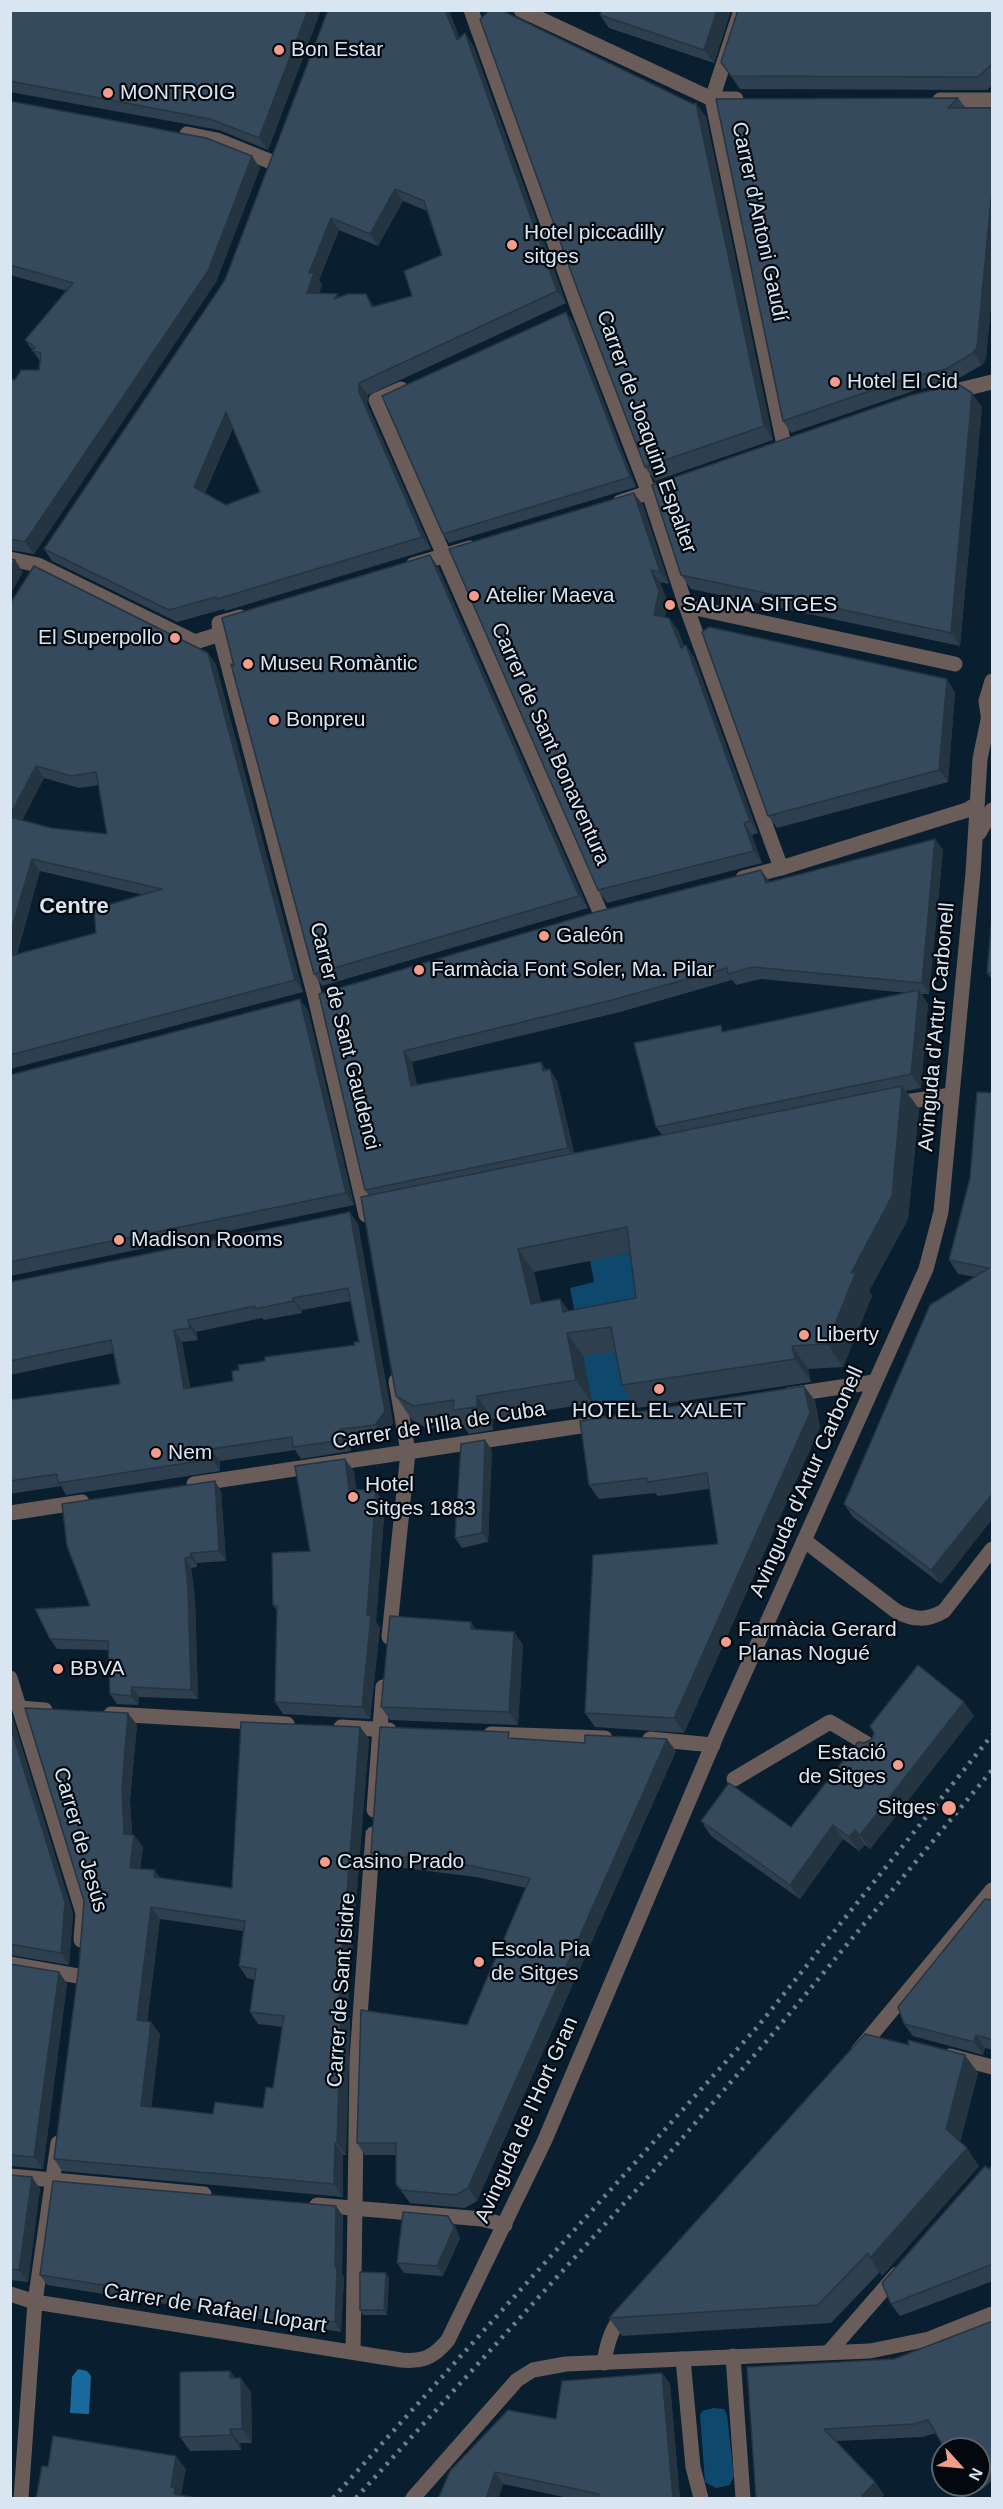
<!DOCTYPE html>
<html>
<head>
<meta charset="utf-8">
<style>
	body { margin:0 }
	#map { position:relative; width:1003px; height:2509px; overflow:hidden; background:#091e2e; font-family:Helvetica,sans-serif }
	canvas { display:block }
	.frame { position:absolute; inset:0; border:12px solid #d9e6f1; pointer-events:none }
	.north { position:absolute; left:931px; top:2437px; width:60px; height:60px; box-sizing:border-box; background:#02080e; border:2px solid #586169; border-radius:50%; rotate:117deg; font-size:16px; font-weight:700; line-height:24px; text-align:center; color:#d9e6f1 }
	.north::after { content:''; display:block; margin:auto; width:21px; height:27px; background:#f49d8c; clip-path:polygon(50% 0,100% 100%,50% 72%,0 100%) }
</style>
</head>
<body>
<div id="map">
<canvas width="1003" height="2509"></canvas>
<div class="frame"></div>
<div class="north">N</div>
</div>
<script>
const ctx = document.querySelector('canvas').getContext('2d');
ctx.lineJoin = 'round';
function fill(path, color) { ctx.fillStyle = color; ctx.fill(path, 'evenodd'); }
function stroke(path, color, width, dash) { ctx.strokeStyle = color; ctx.lineWidth = width; ctx.lineCap = dash ? 'butt' : 'round'; ctx.setLineDash(dash || []); ctx.stroke(path); }
function write(font, color, halo, rows, align = 'center') {
  ctx.font = font + ' Helvetica,sans-serif'; ctx.lineWidth = 4.5; ctx.setLineDash([]); ctx.textBaseline = 'middle'; ctx.strokeStyle = halo; ctx.fillStyle = color; for (const [text, x, y, turn = 0] of rows) {
    ctx.save(); ctx.translate(x, y); ctx.rotate((+turn || 0) * Math.PI / 180); ctx.textAlign = isNaN(turn) ? turn : align; if (halo) ctx.strokeText(text, 0, 0); ctx.fillText(text, 0, 0); ctx.restore();
  }
}
fill(new Path2D(`
	M641,1251L637,1400L592,1403L570,1288L594,1282L590,1260Z
	M713,2408L724,2409L727,2415L734,2476L730,2485L716,2488L705,2482L700,2415L702,2411Z`), '#0f486d');
fill(new Path2D(`
	M78,2369L87,2371L91,2376L89,2414L70,2413L72,2377Z`), '#1a6a9e');
stroke(new Path2D(`
	M187,134L217,140L274,163
	M686,606L955,664
	M743,878L781,868
	M10,1678L83,1913L81,1940
	M734,1779L830,1722L874,1748
	M35,2302L58,2143`), '#695c59', 15);
stroke(new Path2D(`
	M471,10L578,308L649,493L686,606L781,868L967,810L977,804
	M521,10L712,99H736
	M741,10L712,99L784,445
	M940,100H992
	M401,389L376,400L601,914
	M947,393L992,382
	M620,502L671,485
	M10,559L38,565L195,642L220,634
	M413,565L470,548
	M240,617L219,623L220,634L315,997L366,1215
	M892,1104L951,1095
	M788,1395L874,1382
	M194,1484L601,1423
	M10,1513L82,1502
	M805,1541L896,1611C913,1620 927,1621 944,1611L992,1549
	M389,1637L408,1452L396,1381
	M20,1708L45,1710
	M111,1714L287,1724
	M341,1727L389,1730
	M491,1734L605,1738
	M650,1739L713,1745
	M374,1810L383,1687
	M10,1964L78,1976
	M858,2051L992,1890
	M950,2056L992,2067
	M10,2176L204,2194
	M317,2205L482,2219L505,2225
	M353,2352L357,2059L373,1834
	M829,2352L897,2274
	M733,2356L743,2498
	M683,2359L693,2467L701,2498
	M604,2363C607,2343 612,2326 626,2311`), '#695c59', 15);
stroke(new Path2D(`
	M990,728L986,701L992,681
	M979,833L992,810
	M10,2294L35,2302L401,2360C423,2362 434,2357 448,2340L544,2142L718,1732L926,1269L941,1212L973,873L980,759L988,720
	M21,2498L35,2302
	M413,2498L517,2380L533,2370L566,2364L870,2351L929,2339L992,2314`), '#695c59', 15);
stroke(new Path2D(`
	M333,2498L759,2025L992,1735
	M356,2498L658,2166L771,2036L992,1770`), '#6e7f8c', 4.5, [3, 6]);
fill(new Path2D(`
	M10,10H321L268,150L219,130L10,92Z
	M602,10H731L714,63L609,28L600,15Z
	M993,10V85L987,90L740,89L721,62Z
	M460,38L473,45L566,303L368,395L367,404L431,549L225,611L224,609L177,622L52,561L44,549L225,280ZM403,201L427,211L442,255L412,296L375,307L340,297L319,293L322,285L319,280L339,230L378,246ZM233,428L260,492L226,505L205,493Z
	M958,98L966,108H993V283L986,359L982,365L954,381L916,390L791,433L783,421L716,99Z
	M10,101L260,168L216,282L34,554L10,550V379L15,380L39,370L40,361L25,340L67,291L10,275Z
	M693,104L706,117L773,440L655,481L645,467Z
	M573,321L636,487L449,543L443,534Z
	M982,407L960,646L691,589L681,575Z
	M643,505L669,584L660,582L668,603L665,617L678,630L684,646L694,657L758,833L752,835L762,863L607,903L598,890Z
	M438,567L588,908L322,986L314,974Z
	M10,604L208,653L216,665L303,992L10,1069ZM44,778L79,788L99,785L107,834L51,828L22,820ZM40,871L143,895L96,933L17,954Z
	M955,692L948,782L777,828L768,816Z
	M935,839L943,850L929,994H921L928,1004L921,1088L906,1091L919,1109L908,1219L869,1291L872,1296L843,1367L808,1369L811,1382L638,1408L622,1385L616,1352L583,1356L592,1403L493,1419V1430L469,1434L462,1424L429,1429L412,1420L396,1396L369,1196L365,1190L319,994L769,882ZM761,979L908,993L725,1031L656,1127L662,1135L574,1153L557,1081L546,1070L541,1062L417,1085L412,1062L620,1012L732,980L736,985ZM630,1253L636,1298L569,1311L560,1299L541,1302L534,1272Z
	M993,904V981L987,973Z
	M308,1010L354,1205L10,1276V1075Z
	M993,1093V1518L941,1584L853,1517L844,1504L975,1277L958,1274L949,1260Z
	M358,1224L393,1423L384,1437L350,1441L351,1451L301,1459L295,1450L220,1461V1471L66,1495L61,1486L10,1494V1400L120,1384L114,1353L10,1375V1282ZM351,1301L359,1342L355,1345L233,1381L190,1388L182,1342L198,1340L196,1332L262,1318L264,1320L302,1313V1310Z
	M804,1386L815,1401L820,1427L684,1733L595,1727L585,1713L718,1544L709,1489L658,1496L655,1493L599,1499L589,1485Z
	M492,1450L488,1542L462,1548L455,1538Z
	M354,1471L356,1489L385,1504L376,1622L380,1628L370,1719L283,1714L275,1702L277,1611L273,1605L310,1551Z
	M221,1491L226,1561L197,1563V1567L191,1568L195,1599L198,1699L139,1697L138,1705L117,1704L110,1694L109,1650L57,1649L50,1639L90,1606Z
	M477,1630L514,1632L523,1645L518,1725L390,1720L381,1707Z
	M10,1709L73,1914L69,1965L10,1955Z
	M974,1716L870,1849L865,1845L859,1851L843,1839L800,1899L711,1836L701,1821L791,1827L864,1743Z
	M137,1725L130,1800L132,1835H134L143,1847L140,1869L160,1878L232,1888L360,1727L369,1739L347,2016L350,2020L346,2155H343V2197L62,2171L54,2159L79,1965L84,1901ZM160,1919L243,1931L239,1966L247,1978L255,1980L250,2012L258,2024L283,2027L273,2088L263,2108L213,2114L151,2107L160,2034L147,2022Z
	M513,1738L676,1751L477,2201L465,2208L410,2203L396,2184V2155H365L357,2143L467,2025L526,1888L476,1877L380,1865L371,1853Z
	M993,1900V2050L985,2048L983,2055L913,2036L904,2024Z
	M10,1964L59,1972L67,1984L43,2169L10,2166Z
	M978,2073L960,2142L979,2166L882,2276L880,2272L831,2323L622,2336L609,2318Z
	M993,2165V2281L900,2316L891,2304Z
	M10,2175L32,2177L40,2189L28,2282L10,2280Z
	M343,2216L342,2274L344,2277L341,2332L47,2285L40,2275Z
	M448,2216L455,2226L460,2238L443,2276L404,2273L397,2263Z
	M389,2278L387,2315H363L360,2310Z
	M993,2321V2480L981,2490L977,2485H979V2449L936,2433L923,2437L836,2441L875,2482L884,2495L880,2499H756L894,2359Z
	M230,2371L235,2378L251,2392L252,2443H240L241,2450L190,2451L180,2437Z
	M662,2373L670,2384L680,2499H573L503,2484L498,2499H438L556,2419Z`), '#2e4050');
fill(new Path2D(`
	M308,10H321L268,150L259,138Z
	M445,10H449L465,52L457,40Z
	M717,10H731L714,63L704,50Z
	M465,33L473,45L566,303L557,291Z
	M696,103L706,117L773,440L764,426Z
	M252,156L260,168L216,282L34,554L25,542Z
	M993,178V283L986,359L982,365L973,353Z
	M395,189L403,201L378,246L370,234Z
	M331,218L339,230L319,280L322,285L315,305L307,293L309,273Z
	M366,294L374,306L380,319L372,307Z
	M566,312L573,321L636,487L630,477Z
	M359,383L368,395L367,404L431,549L422,537L359,392Z
	M972,393L982,407L960,646L951,633Z
	M226,412L234,424L202,499L194,487Z
	M634,493L643,505L669,584L660,572Z
	M430,555L438,567L588,908L579,896Z
	M15,560L23,572L10,595V568Z
	M651,570L660,582L668,603L663,627L654,615Z
	M669,618L678,630L689,661L681,648Z
	M686,645L694,657L758,833L750,821Z
	M208,653L216,665L303,992L295,980Z
	M947,679L955,692L948,782L939,770Z
	M36,766L44,778L18,829L10,818V815Z
	M744,823L752,835L762,863L754,851Z
	M935,839L943,850L929,994L922,983Z
	M32,859L40,871L12,969L10,967V934Z
	M761,870L769,881L774,894L766,883Z
	M919,990L928,1004L921,1088L911,1074Z
	M300,999L308,1010L354,1205L346,1193Z
	M404,1051L412,1062L419,1097L411,1086Z
	M541,1062L549,1073L543,1071Z
	M550,1069L557,1081L576,1159L568,1148Z
	M902,1086L919,1109L908,1219L869,1291L872,1296L843,1367L827,1344L851,1273Z
	M350,1212L358,1224L393,1423L384,1437L375,1425Z
	M518,1249L534,1272L547,1327L531,1304Z
	M293,1298L302,1310V1313L294,1301Z
	M560,1299L576,1322L563,1312Z
	M188,1320L196,1332L198,1340L190,1328Z
	M174,1330L182,1342L193,1401L184,1389Z
	M567,1333L583,1356L592,1403L576,1380Z
	M792,1346L808,1369L811,1382L795,1359Z
	M804,1386L815,1401L820,1427L684,1733L674,1718Z
	M477,1396L493,1419V1430L477,1407Z
	M341,1429L350,1441L351,1451L343,1440Z
	M485,1440L492,1450L488,1542L482,1533Z
	M211,1449L220,1461V1471L212,1459Z
	M345,1459L354,1471L358,1501L349,1489Z
	M215,1481L221,1491L226,1561L219,1551Z
	M376,1491L385,1504L376,1622L380,1628L370,1719L362,1707L367,1615Z
	M993,1493V1518L941,1584L931,1570Z
	M191,1553L197,1563V1567L190,1557Z
	M185,1558L191,1568L195,1599L198,1699L191,1690Z
	M471,1622L480,1635L471,1629Z
	M514,1632L523,1645L518,1725L509,1712Z
	M132,1687L139,1697L138,1705L131,1696Z
	M964,1702L974,1716L870,1849L860,1835Z
	M10,1709L73,1914L69,1965L61,1953L10,1725Z
	M128,1713L137,1725L130,1800L133,1846L124,1834L122,1788Z
	M360,1727L369,1739L347,2016L350,2020L346,2155L337,2143L338,2007Z
	M667,1739L676,1751L477,2201L468,2188Z
	M833,1825L843,1839L800,1899L790,1885Z
	M855,1830L865,1845L859,1851L849,1837Z
	M134,1835L143,1847L139,1880L130,1868Z
	M155,1870L163,1882L154,1877Z
	M151,1907L160,1919L146,2032L137,2020Z
	M59,1972L67,1984L43,2169L34,2157Z
	M151,2022L160,2034L150,2119L141,2106Z
	M976,2035L985,2048L983,2055L974,2042Z
	M965,2055L978,2073L959,2147L946,2129Z
	M335,2143L343,2155V2197L334,2184Z
	M967,2148L979,2166L882,2276L870,2258Z
	M32,2177L40,2189L28,2282L19,2270Z
	M336,2206L343,2216L342,2274L344,2277L341,2332L335,2322Z
	M448,2216L455,2226L460,2238L443,2276L437,2266Z
	M386,2273L389,2278L387,2315L384,2310Z
	M230,2371L240,2385L230,2378Z
	M662,2373L670,2384L680,2499H673Z
	M241,2378L251,2392L252,2443L242,2429Z
	M230,2429L240,2443L241,2450L231,2435Z
	M176,2456L186,2469L181,2496L174,2494L171,2487Z
	M495,2472L503,2484L498,2499H486Z
	M875,2482L884,2495L880,2499H864L862,2496Z`), '#253441');
const building = new Path2D(`
	M10,10H308L259,138L210,119L10,81Z
	M328,10H445L457,40L465,33L557,291L359,383V392L422,537L217,599L216,597L169,610L44,549L225,280ZM395,189L424,201L442,255L404,271L412,296L372,307L366,294H348L334,299L338,294L307,293L314,273H309L331,218L370,234ZM226,412L260,492L226,505L194,487Z
	M490,10H501L693,104L696,103L764,426L645,467L578,291L480,19Z
	M602,10H717L704,50L600,15Z
	M738,10H993V63L978,77L731,76L721,62Z
	M958,98L948,108H993V178L977,347L973,353L946,369L907,378L783,421L716,99Z
	M10,101L206,138L252,156L208,271L25,542L10,539V379L15,380L21,370H39L41,353L32,351L35,347L25,340L73,283L10,265Z
	M566,312L630,477L443,534L382,396Z
	M958,384L972,393L951,633L681,575L652,485L912,395Z
	M634,493L660,572L651,570L659,591L654,615L669,618L681,648L686,645L750,821L744,823L754,851L598,890L449,549Z
	M430,555L579,896L314,974L231,664L234,666L222,618Z
	M10,559L15,560L10,568Z
	M34,566L208,653L295,980L10,1055V956L96,933L94,909L162,889L32,859L10,934V817L51,828L107,834L96,772L71,776L36,766L10,815V604Z
	M709,627L947,679L939,770L768,816L702,632Z
	M935,839L922,983L753,967L728,974L727,968L612,1000L404,1051L411,1086L541,1062L543,1071L550,1069L568,1148L365,1190L319,994L596,912L761,870L766,883Z
	M993,904V973H987Z
	M919,990L911,1074L656,1127L634,1043L721,1025L722,1032Z
	M300,999L346,1193L10,1262V1075Z
	M902,1086L892,1196L851,1273L856,1272L827,1344L792,1346L795,1359L622,1385L611,1327L567,1333L576,1380L477,1396V1407L453,1410L454,1400L413,1406L396,1396L361,1197ZM627,1227L636,1298L563,1312L560,1299L531,1304L518,1249Z
	M977,1092L993,1093V1493L931,1570L844,1504L930,1305L989,1268L949,1260L970,1178Z
	M350,1212L385,1411L375,1425L341,1429L343,1440L293,1447L292,1437L211,1449L212,1459L58,1483L57,1474L10,1481V1400L120,1384L111,1340L10,1361V1282ZM348,1288L359,1342H354L355,1345L265,1357V1361L238,1365L239,1370L232,1371L233,1381L184,1389L174,1330L190,1328L188,1320L255,1306V1309L294,1301L293,1298Z
	M804,1386L810,1413L674,1718L585,1713L593,1555L718,1544L707,1473L648,1482L647,1478L589,1485L580,1421Z
	M485,1440L482,1533L455,1538L461,1444Z
	M345,1459L349,1489L376,1491L367,1615H371L362,1707L275,1702L277,1606L273,1605L272,1553L310,1551L295,1466Z
	M215,1481L219,1551L191,1553L190,1557L185,1558L188,1589L191,1690L132,1687L131,1696L110,1694L108,1641L50,1639L35,1609L90,1606L67,1546L62,1504Z
	M390,1616L471,1622V1629L514,1632L509,1712L381,1707Z
	M918,1665L964,1702L860,1835L855,1830L849,1837L833,1825L790,1885L701,1821L729,1783L791,1827L858,1742L864,1743L872,1739L874,1733L870,1726Z
	M25,1708L128,1713L122,1788L124,1834L134,1835L130,1868L155,1870L154,1877L232,1888L241,1722L360,1727L338,2007L341,2008L337,2143H335L334,2184L54,2159L79,1965L84,1901ZM151,1907L245,1921L239,1966L256,1969L250,2012L284,2016L273,2088L266,2087L263,2108L215,2102L213,2114L141,2106L151,2022L137,2020Z
	M10,1725L65,1902L61,1953L10,1944Z
	M380,1727L509,1732L508,1738L585,1743V1735L667,1739L468,2188L456,2195L401,2190L396,2184V2143H357L361,2010L467,2025L530,1878L467,1865L371,1853Z
	M985,1899L993,1900V2040L976,2035L974,2042L904,2024L898,2007Z
	M10,1964L59,1972L34,2157L10,2155Z
	M865,2034L909,2045L908,2040L965,2055L946,2129L967,2148L870,2258L868,2253L818,2305L609,2318Z
	M993,2165V2264L891,2304L882,2283L985,2166L989,2169Z
	M10,2175L32,2177L19,2270L10,2269Z
	M53,2181L336,2206L335,2267H337L335,2322L40,2275Z
	M403,2212L448,2216L454,2228L437,2266L397,2263Z
	M360,2272L386,2273L384,2310H360Z
	M993,2321V2460L979,2472V2449H945L928,2420L914,2424L824,2429L875,2482L862,2496L865,2499H756L747,2367L894,2359Z
	M230,2371V2378H241L242,2429H230L231,2435L180,2437V2372Z
	M662,2373L673,2499H597L599,2494L495,2472L486,2499H438L450,2471L508,2410L556,2419L562,2381Z
	M53,2436L176,2456L171,2487L175,2488L174,2494L202,2499H36L42,2466L48,2467Z`);
fill(building, '#354b5d');
stroke(building, '#253441', 1.5);
for (const [x, y, r, color] of [
	[279,50,6,"#f49d8c"],
	[108,93,6,"#f49d8c"],
	[512,245,6,"#f49d8c"],
	[835,382,6,"#f49d8c"],
	[474,596,6,"#f49d8c"],
	[670,605,6,"#f49d8c"],
	[175,638,6,"#f49d8c"],
	[248,664,6,"#f49d8c"],
	[274,720,6,"#f49d8c"],
	[544,936,6,"#f49d8c"],
	[419,970,6,"#f49d8c"],
	[119,1240,6,"#f49d8c"],
	[804,1335,6,"#f49d8c"],
	[659,1389,6,"#f49d8c"],
	[156,1453,6,"#f49d8c"],
	[353,1497,6,"#f49d8c"],
	[726,1642,6,"#f49d8c"],
	[58,1669,6,"#f49d8c"],
	[898,1765,6,"#f49d8c"],
	[949,1808,8,"#f49d8c"],
	[325,1862,6,"#f49d8c"],
	[479,1962,6,"#f49d8c"]
]) { const dot = new Path2D(); dot.arc(x, y, r, 0, 2 * Math.PI); ctx.fillStyle = color; ctx.fill(dot); stroke(dot, '#02080e', 2); }
write('21px', '#d9e6f1', '#02080e', [
	["Bon Estar",291,50],
	["MONTROIG",120,93],
	["Hotel piccadilly",524,233],
	["sitges",524,257],
	["Hotel El Cid",847,382],
	["Atelier Maeva",486,596],
	["SAUNA SITGES",682,605],
	["El Superpollo",163,638,"right"],
	["Museu Romàntic",260,664],
	["Bonpreu",286,720],
	["Galeón",556,936],
	["Farmàcia Font Soler, Ma. Pilar",431,970],
	["Madison Rooms",131,1240],
	["Liberty",816,1335],
	["HOTEL EL XALET",659,1411,"center"],
	["Nem",168,1453],
	["Hotel",365,1485],
	["Sitges 1883",365,1509],
	["Farmàcia Gerard",738,1630],
	["Planas Nogué",738,1654],
	["BBVA",70,1669],
	["Estació",886,1753,"right"],
	["de Sitges",886,1777,"right"],
	["Sitges",936,1808,"right"],
	["Casino Prado",337,1862],
	["Escola Pia",491,1950],
	["de Sitges",491,1974]
], 'left');
write('21px', '#d9e6f1', '#02080e', [
	["Carrer d'Antoni Gaudí",759,222,78],
	["Carrer de Joaquim Espalter",646,432,70],
	["Carrer de Sant Bonaventura",550,744,66],
	["Avinguda d'Artur Carbonell",937,1027,-85],
	["Carrer de Sant Gaudenci",344,1036,76],
	["Carrer de l'Illa de Cuba",439,1426,-9],
	["Avinguda d'Artur Carbonell",807,1482,-66],
	["Carrer de Jesús",80,1840,74],
	["Carrer de Sant Isidre",342,1990,-86],
	["Avinguda de l'Hort Gran",527,2120,-66],
	["Carrer de Rafael Llopart",215,2309,9]
]);
write('bold 22px', '#d9e6f1', '#02080e', [
	["Centre",74,907]
]);
</script>
</body>
</html>
